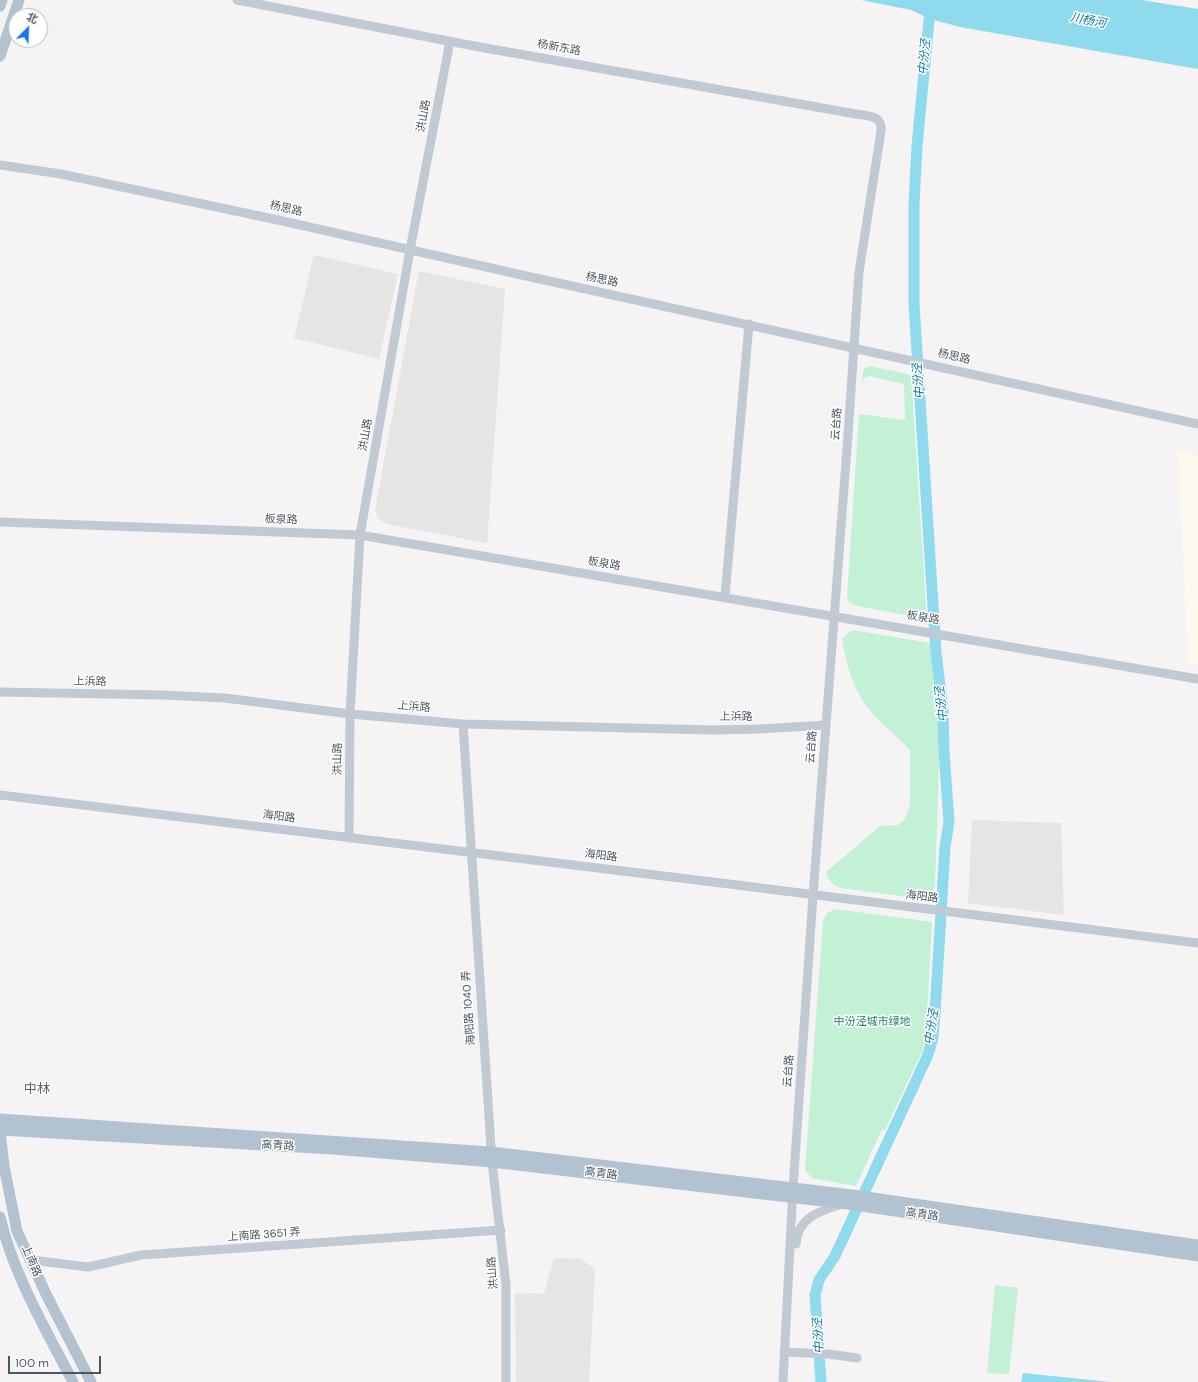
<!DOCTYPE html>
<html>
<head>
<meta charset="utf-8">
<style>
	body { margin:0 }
	#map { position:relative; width:1198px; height:1382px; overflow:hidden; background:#f5f3f3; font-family:"DM Sans","Noto Sans SC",sans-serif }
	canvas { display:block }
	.north { position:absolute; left:8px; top:8px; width:40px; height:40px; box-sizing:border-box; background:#fff; border:1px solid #b7bbc0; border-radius:50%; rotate:23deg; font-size:11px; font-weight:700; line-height:16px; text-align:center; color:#4a5661 }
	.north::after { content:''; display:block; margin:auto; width:14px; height:18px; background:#1a73e8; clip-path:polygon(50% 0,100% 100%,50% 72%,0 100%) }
	.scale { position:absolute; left:8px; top:1356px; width:93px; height:18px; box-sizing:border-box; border:2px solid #4a5661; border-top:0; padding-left:5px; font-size:12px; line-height:14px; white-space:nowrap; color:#4a5661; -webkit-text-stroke:3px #fff; paint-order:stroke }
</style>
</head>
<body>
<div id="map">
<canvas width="1198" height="1382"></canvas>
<div class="north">北</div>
<div class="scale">100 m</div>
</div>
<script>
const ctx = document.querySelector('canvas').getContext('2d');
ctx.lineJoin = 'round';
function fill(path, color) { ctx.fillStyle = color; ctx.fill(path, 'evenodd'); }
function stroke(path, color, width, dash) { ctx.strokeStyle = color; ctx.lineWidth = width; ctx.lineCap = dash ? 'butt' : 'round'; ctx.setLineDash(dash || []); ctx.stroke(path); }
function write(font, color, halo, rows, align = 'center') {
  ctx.font = font + ' "DM Sans","Noto Sans SC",sans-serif'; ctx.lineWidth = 3; ctx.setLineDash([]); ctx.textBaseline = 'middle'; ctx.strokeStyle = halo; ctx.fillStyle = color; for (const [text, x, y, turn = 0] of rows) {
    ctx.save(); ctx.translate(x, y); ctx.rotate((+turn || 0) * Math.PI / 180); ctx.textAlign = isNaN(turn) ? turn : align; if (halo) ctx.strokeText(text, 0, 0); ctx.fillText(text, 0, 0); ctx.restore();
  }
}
fill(new Path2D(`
	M1178,452L1198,455V664L1188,663Z`), '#fdf9ef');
fill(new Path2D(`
	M314,255L398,274L379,359L294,338Z
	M419,271L505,289L487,543L386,524L379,519L375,510Z
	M972,820L1061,823L1064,915L968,903Z
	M554,1258L581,1259L595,1270L589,1382H516L515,1293L544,1294Z`), '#e6e4e5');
fill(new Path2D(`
	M870,366L911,375L927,619L857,606L849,602L847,598L859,414L905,420L904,384L869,376L864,378L861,384L864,369Z
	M853,630L930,643L938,716L939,765L935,885L930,900L841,888C832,885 829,881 826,872L880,826L898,825L905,819L910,804V750C896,735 877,721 865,704C851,684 846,661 842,638Z
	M835,909L932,922L926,1035L922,1052L885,1130L882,1129L856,1186L812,1178L805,1170L823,921L827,913Z
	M995,1285L1018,1288L1009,1374L987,1373Z`), '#c3f1d5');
fill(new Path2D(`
	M861,0H1141L1198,9V69L960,27L930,19L911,10Z
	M1023,1373L1110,1382H1021Z`), '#90daee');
stroke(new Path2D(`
	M821,1382L815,1295L819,1280L835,1256L927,1057L933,1038L935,1013L945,847L949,822L944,752L943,710L936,653L914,304V204L917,146L931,0`), '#90daee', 11);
stroke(new Path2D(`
	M237,0L474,46L856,114C868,116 883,115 881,131L859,272L848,435L813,896L793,1188L783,1382
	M0,165L61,174L278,220L522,275L1198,424
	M0,522L360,535L1198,679
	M725,596L749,324
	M0,692L162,695L225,698L350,714L463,724L714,730L759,729L826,725
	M463,724L492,1162L506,1285V1382
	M0,795L721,883L1198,943
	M349,838L350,714L360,535L410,250L450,41
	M796,1244C798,1217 820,1211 842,1204
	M31,1260L88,1267L141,1255L501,1230
	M784,1352L829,1354L857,1358`), '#c1cad2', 9);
stroke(new Path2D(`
	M0,6L2,0
	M0,56L19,0
	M0,1119L491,1152L852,1195L1198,1245
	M0,1130L333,1149L492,1162L848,1204L1198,1256
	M0,1131L4,1166L17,1231L46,1294L91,1382
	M0,1217C13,1274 46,1330 73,1382`), '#b3c2d1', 11);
write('11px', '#4a5661', '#fff', [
	["杨新东路",559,48,10],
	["洪山路",424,116,-79],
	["杨思路",286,209,13],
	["杨思路",602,280,12],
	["杨思路",954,357,13],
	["云台路",837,424,-86],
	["洪山路",366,435,-80],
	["板泉路",281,520,2],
	["板泉路",604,564,10],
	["板泉路",923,618,10],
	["上浜路",90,682,1],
	["上浜路",414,707,5],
	["上浜路",736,717],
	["云台路",812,747,-86],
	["洪山路",338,759,-90],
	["海阳路",279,817,7],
	["海阳路",601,856,7],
	["海阳路",922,897,7],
	["海阳路 1040 弄",469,1008,-94],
	["云台路",789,1071,-86],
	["高青路",278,1146,3],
	["高青路",601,1174,7],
	["高青路",922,1215,8],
	["上南路 3651 弄",264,1235,-4],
	["上南路",31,1261,66],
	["洪山路",493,1273,-95]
]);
write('11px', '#17864f', '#fff', [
	["中汾泾城市绿地",872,1022]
]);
write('italic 12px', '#0c7c9b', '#fff', [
	["川杨河",1088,21,11],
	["中汾泾",925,57,-85],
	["中汾泾",919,381,-94],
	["中汾泾",942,704,-96],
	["中汾泾",932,1027,-81],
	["中汾泾",819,1336,-93]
]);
write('13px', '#5f6368', '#fff', [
	["中林",37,1090]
]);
</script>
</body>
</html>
